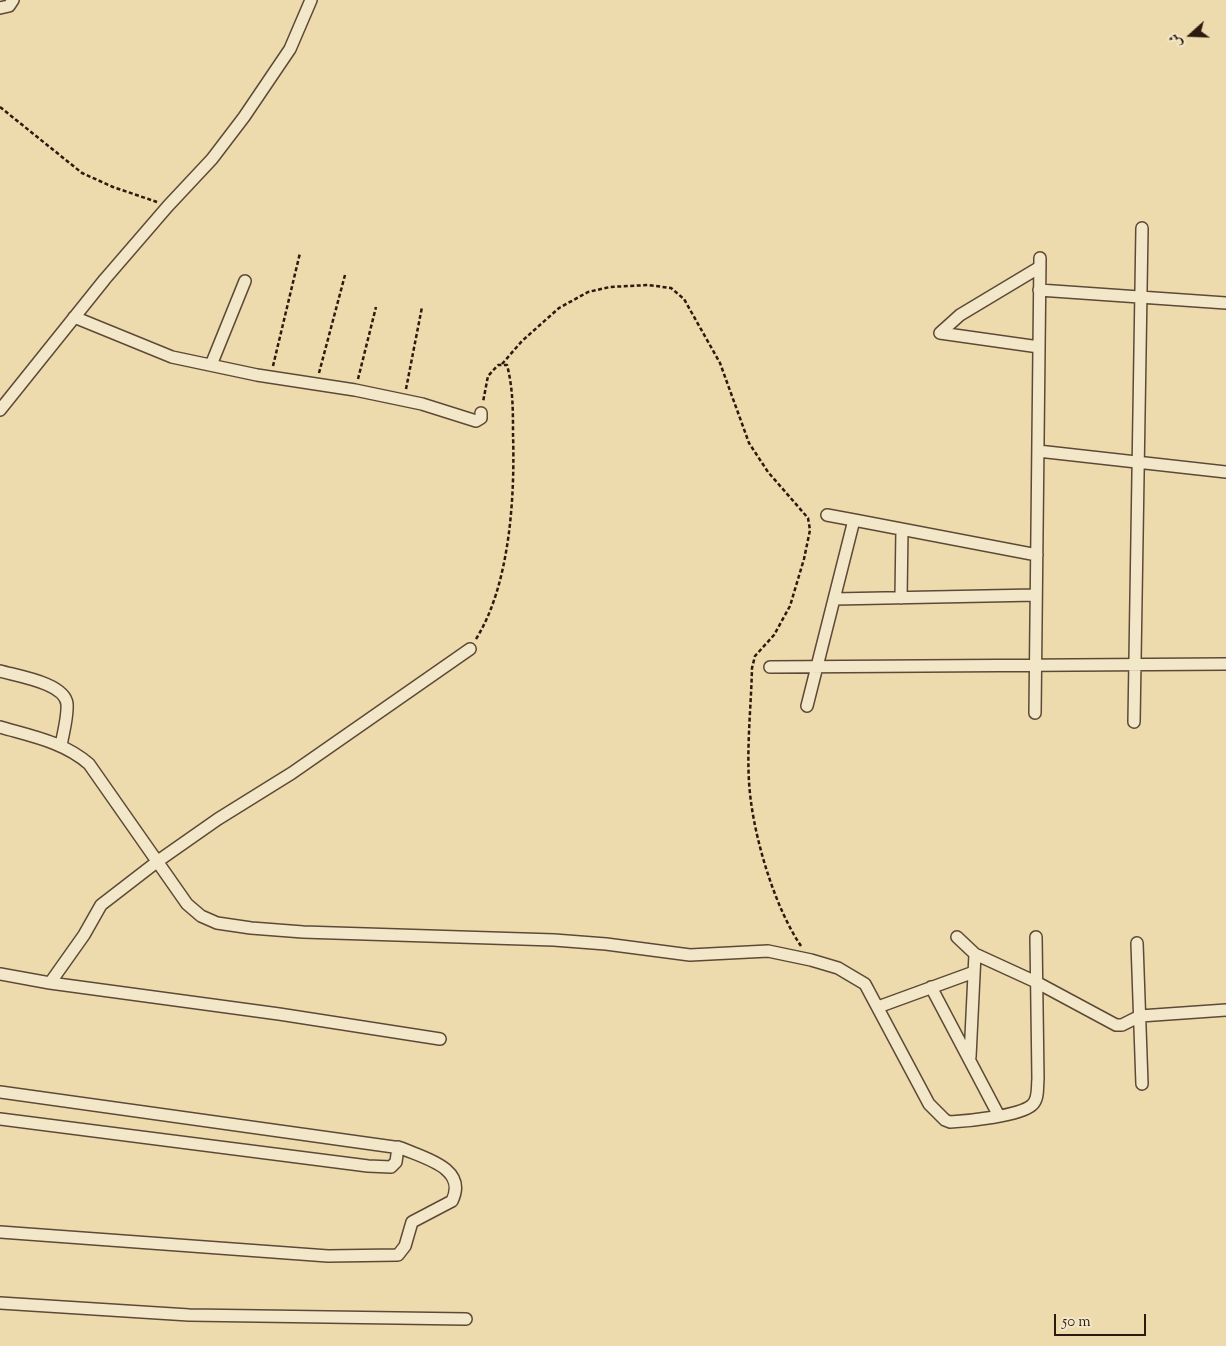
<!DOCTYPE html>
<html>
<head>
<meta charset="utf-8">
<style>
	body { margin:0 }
	#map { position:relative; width:1226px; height:1346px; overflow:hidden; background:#eddaad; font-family:"Sorts Mill Goudy",Amiri,serif }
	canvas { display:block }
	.north { position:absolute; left:1166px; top:10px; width:50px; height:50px; -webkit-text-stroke:4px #f3e7ca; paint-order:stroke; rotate:250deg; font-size:14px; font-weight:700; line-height:20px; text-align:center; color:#2d1a0e }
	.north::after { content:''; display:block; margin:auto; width:18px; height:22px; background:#2d1a0e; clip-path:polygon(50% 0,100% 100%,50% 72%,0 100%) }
	.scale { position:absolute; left:1054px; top:1314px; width:92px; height:22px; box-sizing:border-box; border:2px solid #2d1a0e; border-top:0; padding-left:6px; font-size:15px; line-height:18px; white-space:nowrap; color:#2d1a0e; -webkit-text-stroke:4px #f3e7ca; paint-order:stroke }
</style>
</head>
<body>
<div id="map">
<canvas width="1226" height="1346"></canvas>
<div class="north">ش</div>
<div class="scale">50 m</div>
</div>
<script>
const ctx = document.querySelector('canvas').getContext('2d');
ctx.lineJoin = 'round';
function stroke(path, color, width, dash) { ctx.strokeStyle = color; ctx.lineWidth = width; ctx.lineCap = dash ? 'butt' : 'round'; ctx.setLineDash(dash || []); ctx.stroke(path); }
const minor = new Path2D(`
	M0,8L9,6L13,0
	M1039,290L1226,303
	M74,317L172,357L257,375L355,390L422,404L476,421L481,418V413
	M1039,347L940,333L960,315L1040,267
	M211,365L245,281
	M0,410L105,279L168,206L212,159L244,117L290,49L311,0
	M1038,451L1226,472
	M854,520L1037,555
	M901,598L902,529
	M834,599L1036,595
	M770,667L1226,664
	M0,671C17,676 65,683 67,704C68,717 63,733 61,746
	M807,706L854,520L827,515
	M1035,713L1040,258
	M1134,722L1142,228
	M0,727C31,736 64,742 89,764L187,904L201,916L217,923L251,928L303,932L554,940L606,944L690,955L768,951L811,960L838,968L865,984L929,1104L945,1120L950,1122C968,1121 1020,1116 1032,1105C1039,1099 1037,1087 1038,1079L1036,937
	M957,937L975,954L1036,982L1116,1025H1122L1140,1016L1226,1010
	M1137,943L1142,1084
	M0,974L50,983L279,1014L440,1039
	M50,983L84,935L101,905L158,861L218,819L292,773L470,649
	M931,987L999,1116
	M878,1007L974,972
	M970,1057L975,954
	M0,1092L401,1148C424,1158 468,1168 452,1201L412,1222L405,1246L398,1255L328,1256L0,1232
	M0,1119L368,1166L391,1167L396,1162L398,1147
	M0,1303L189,1315L466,1319`);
stroke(minor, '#5d4a36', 14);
stroke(new Path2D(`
	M0,107L82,173L113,187L157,202
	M502,364L522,341L559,308L588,292L610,287L648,285L671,288L684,299L720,363L749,443L768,472L808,518L810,530L804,559L790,606L774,635L755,656L752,668C751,712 745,759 751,802C757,847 776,909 801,946
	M273,366L300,253
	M319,373L345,275
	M358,379L376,307
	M406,389L422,307
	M476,639C510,585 515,496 513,434C513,410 513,388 507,365H498L488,376L483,402`), '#2d1a0e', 2.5, [4, 2.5]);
stroke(minor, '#f3e7ca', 11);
</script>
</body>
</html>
